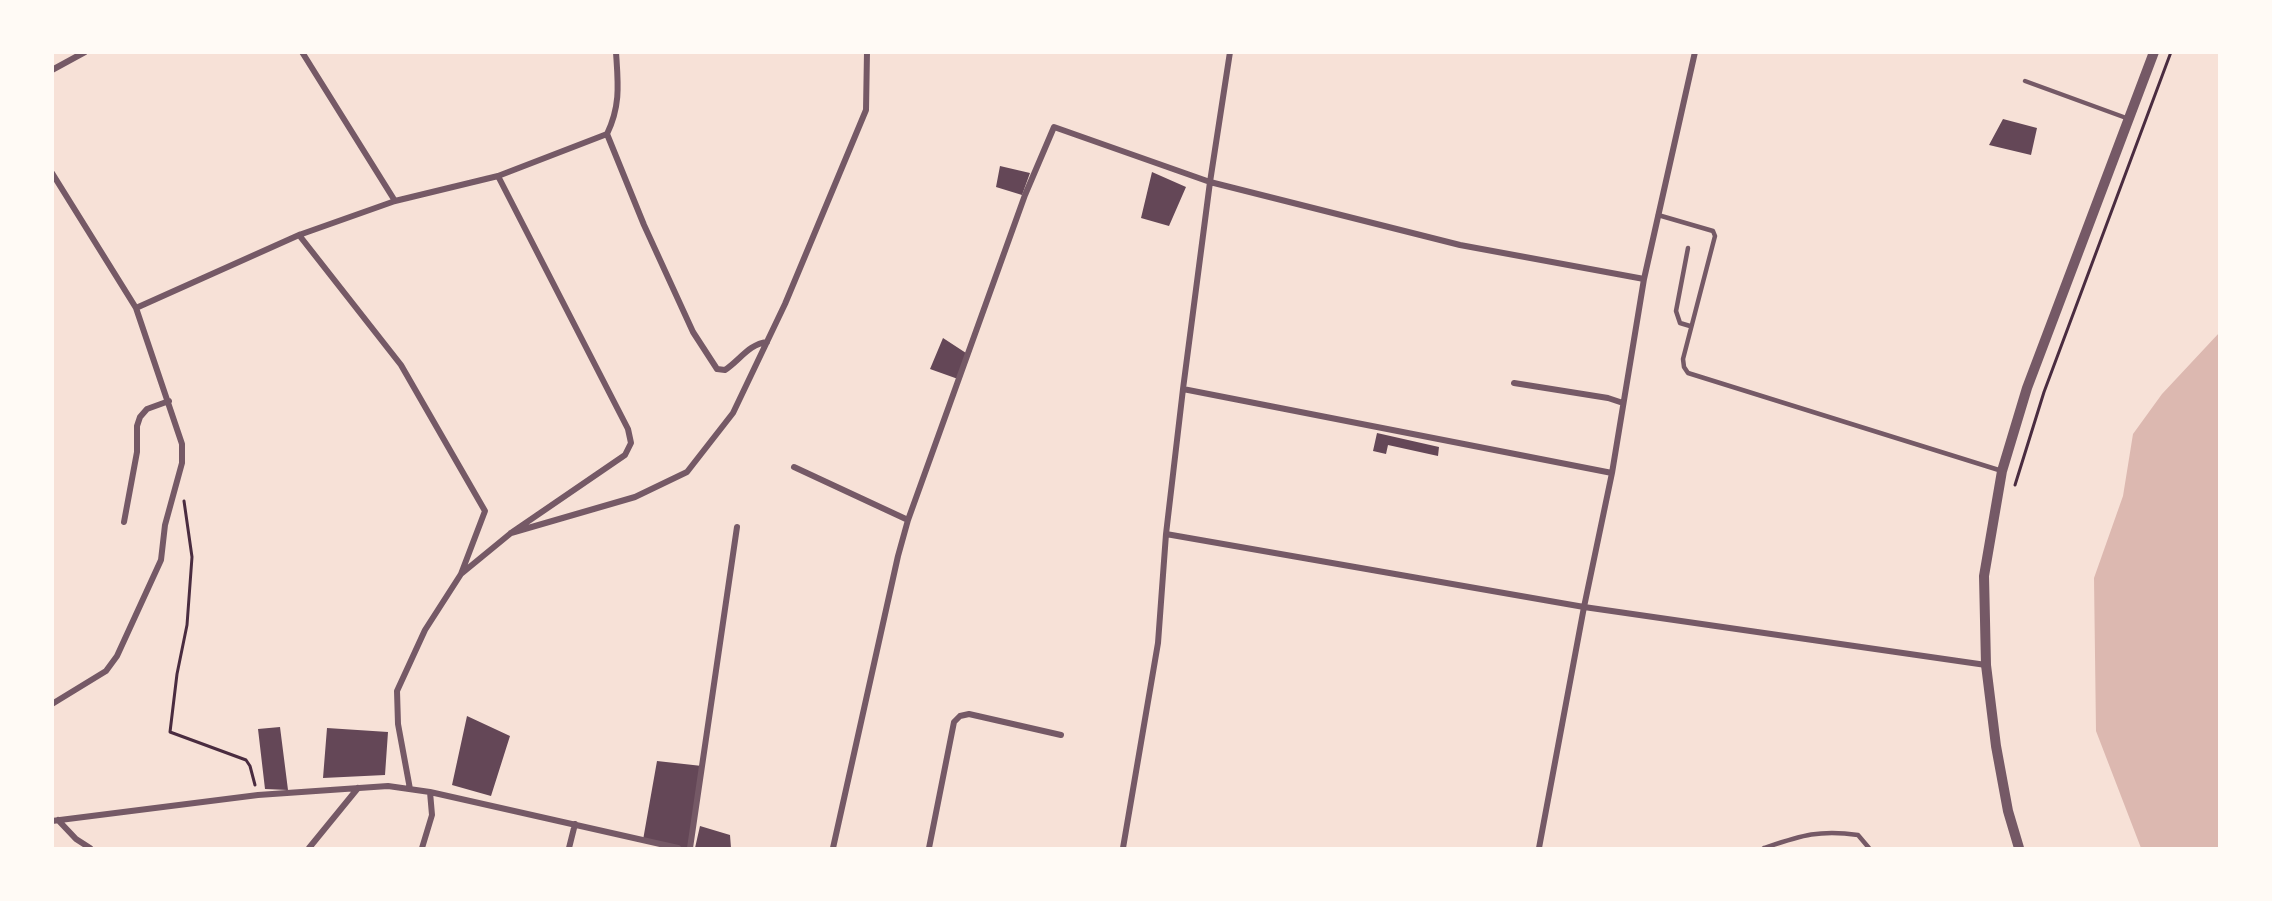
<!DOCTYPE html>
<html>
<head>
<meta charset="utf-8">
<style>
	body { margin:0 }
	#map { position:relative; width:2272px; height:901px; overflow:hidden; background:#f7e1d7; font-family:Overpass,sans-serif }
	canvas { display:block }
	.frame { position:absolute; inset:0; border:54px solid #fffaf5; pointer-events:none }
</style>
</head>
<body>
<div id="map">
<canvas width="2272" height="901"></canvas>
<div class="frame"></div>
</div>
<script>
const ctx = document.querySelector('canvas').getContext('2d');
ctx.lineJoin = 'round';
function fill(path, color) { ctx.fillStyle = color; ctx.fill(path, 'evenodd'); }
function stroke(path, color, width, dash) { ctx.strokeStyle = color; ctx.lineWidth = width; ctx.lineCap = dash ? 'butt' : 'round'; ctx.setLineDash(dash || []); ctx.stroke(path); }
fill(new Path2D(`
	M2219,333V848H2141L2096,731L2094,578L2123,496L2133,434L2162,394Z`), '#dcb8b0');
fill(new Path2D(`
	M2003,119L2037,128L2031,155L1989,145Z
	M1000,166L1030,173L1022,195L996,187Z
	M1152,172L1186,187L1169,226L1141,218Z
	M943,338L966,353L958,379L930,369Z
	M1377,433L1439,447L1438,456L1388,445L1386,454L1373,451Z
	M467,716L510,736L491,796L452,785Z
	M280,727L288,790L265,789L258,729Z
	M327,728L388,732L385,775L323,778Z
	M657,761L702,766L689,848H680L643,840Z
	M700,826L730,835L731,848H695Z`), '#644757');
stroke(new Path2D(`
	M2015,485L2044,392L2171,52
	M184,501L192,557L187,625L177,674L170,732L246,760L250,766L255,785`), '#4a2c40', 3);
stroke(new Path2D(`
	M2025,81L2129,119
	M1658,215L1713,231L1715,236L1683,359L1684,367L1688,373L2002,471
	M1688,248L1676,311L1680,323L1690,326
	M1764,848C1800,836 1819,829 1858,835L1869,848`), '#755966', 4.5);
stroke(new Path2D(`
	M302,52L395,201
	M52,70L85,52
	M607,134L644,225L693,332L717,369L725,370C740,360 749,344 767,342
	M52,173L136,308L182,444V463L165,525L161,560L117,656L106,671L52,704
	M299,235L401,365L485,511L461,574L425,630L397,691L398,724L410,789
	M136,308L299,235L395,201L498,176L607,134C621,105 618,83 616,52
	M1514,383L1608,398L1623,403
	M1183,389L1612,473
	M794,467L908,520
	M124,522L137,452V426L140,417L147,409L169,401
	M511,533L635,497L687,472L733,413L785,304L866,110L867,52
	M1166,534L1584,607L1986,665
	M461,574L511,533L625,455L631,443L628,429L498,176
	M58,820L76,839L90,848
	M52,821L258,795L388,786L430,792L678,848
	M309,848L358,788
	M422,848L432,815L430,792
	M569,848L575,824
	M690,848L737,527
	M833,848L898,556L908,520L1025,195L1054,127L1210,182L1460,245L1644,279
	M929,848L954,722L960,716L969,714L1061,735
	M1123,848L1158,643L1166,534L1183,389L1210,182L1230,52
	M1539,848L1584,607L1612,473L1644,279L1695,52`), '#755966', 6);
stroke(new Path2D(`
	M2019,848L2008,811L1996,746L1986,665L1984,576L2002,471L2027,388L2154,52`), '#755966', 10);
</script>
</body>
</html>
